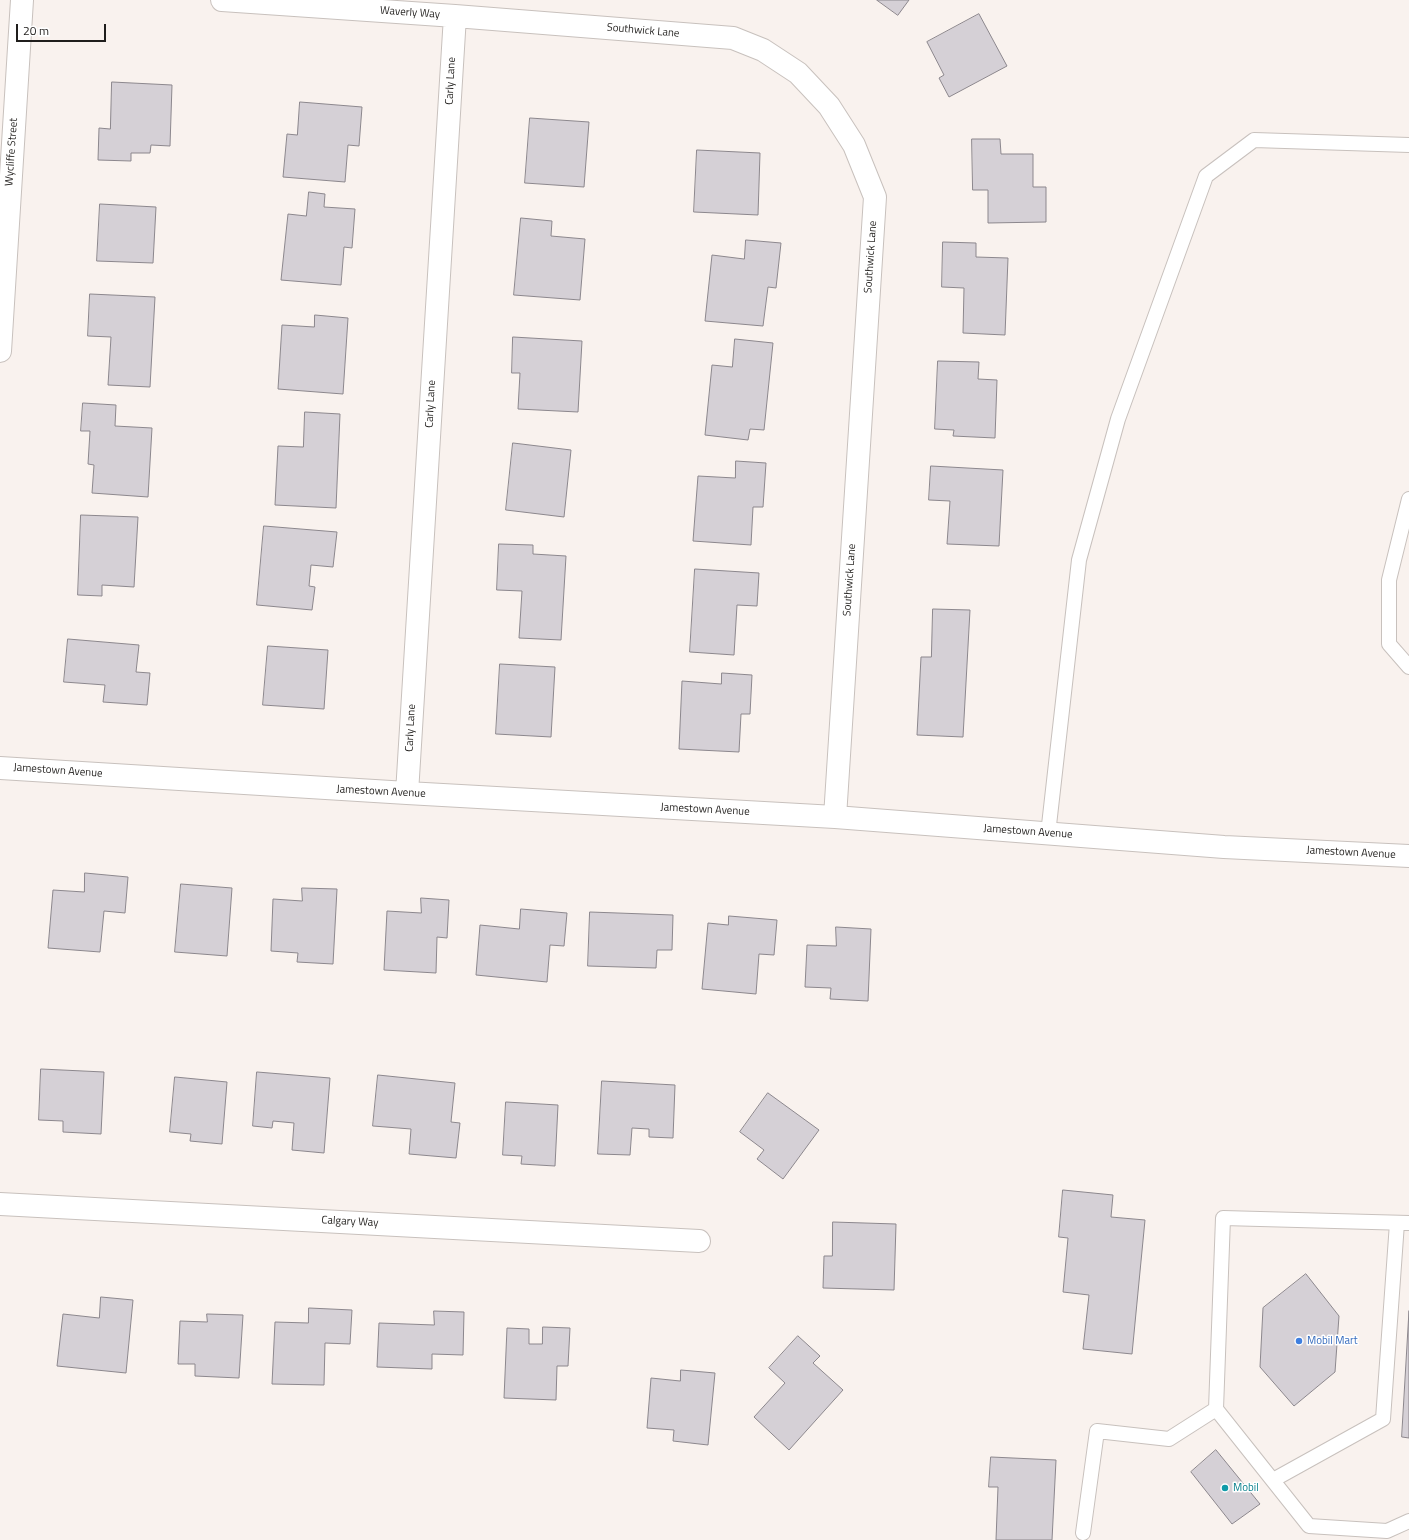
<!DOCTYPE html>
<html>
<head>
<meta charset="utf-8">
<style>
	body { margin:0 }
	#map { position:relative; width:1409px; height:1540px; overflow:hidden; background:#f9f2ee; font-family:"Titillium Web",sans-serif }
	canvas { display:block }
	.scale { position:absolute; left:16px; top:24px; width:90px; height:18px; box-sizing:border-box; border:2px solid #201e1c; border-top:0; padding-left:5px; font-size:12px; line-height:14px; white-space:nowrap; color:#201e1c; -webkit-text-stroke:3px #fff; paint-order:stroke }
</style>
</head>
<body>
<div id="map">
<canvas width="1409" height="1540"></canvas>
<div class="scale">20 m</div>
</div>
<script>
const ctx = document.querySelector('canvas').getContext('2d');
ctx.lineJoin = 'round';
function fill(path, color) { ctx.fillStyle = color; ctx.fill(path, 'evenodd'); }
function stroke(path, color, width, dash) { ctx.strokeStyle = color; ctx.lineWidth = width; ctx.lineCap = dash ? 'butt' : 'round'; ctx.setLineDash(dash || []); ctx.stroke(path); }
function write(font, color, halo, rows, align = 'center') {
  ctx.font = font + ' "Titillium Web",sans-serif'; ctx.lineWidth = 3; ctx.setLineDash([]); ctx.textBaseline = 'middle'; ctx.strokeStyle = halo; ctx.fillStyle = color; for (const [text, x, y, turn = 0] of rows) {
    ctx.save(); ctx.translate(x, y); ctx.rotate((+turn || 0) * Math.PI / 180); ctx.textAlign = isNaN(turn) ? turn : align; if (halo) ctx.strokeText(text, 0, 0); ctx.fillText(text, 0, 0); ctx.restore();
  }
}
const building = new Path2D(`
	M877,0H909L898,15Z
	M979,14L1007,66L949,97L939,78L944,75L927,42Z
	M112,82L172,85L170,146L151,145L150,153H131V161L98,160L99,128L110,129Z
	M300,102L362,107L359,146L348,145L345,182L283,177L287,134L297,135Z
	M530,118L589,122L584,187L525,183Z
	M972,139H1000L1001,154H1033V187H1046V222L988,223V190H973Z
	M697,150L760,153L758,215L694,212Z
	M309,192L325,194L324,207L355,209L352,248L344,247L341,285L281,280L288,214L306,216Z
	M100,204L156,207L153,263L97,261Z
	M521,218L552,221L551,236L585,239L580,300L514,295Z
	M746,240L781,243L776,288L768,287L763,326L705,321L712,255L744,259Z
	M943,242L976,243V257L1008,258L1005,335L963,333L964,288L942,287Z
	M90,294L155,297L150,387L108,385L111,337L88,336Z
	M315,315L348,318L343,394L278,389L282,325L314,327Z
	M513,337L582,341L578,412L518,409L520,373H512Z
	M735,339L773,343L764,430L750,429L748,440L705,435L712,365L732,367Z
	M938,361L979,362L978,379L997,380L995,438L953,436L954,430L935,429Z
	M83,403L116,405L115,426L152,428L148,497L92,493L94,465L88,464L90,431H81Z
	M305,412L340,414L336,508L275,505L278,446L303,447Z
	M513,443L571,450L564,517L506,510Z
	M736,461L766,463L763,507H753L751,545L693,541L698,476L735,478Z
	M931,466L1003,470L999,546L947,544L950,501L929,500Z
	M81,515L138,517L134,587L102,585V596L78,595Z
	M264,526L337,532L333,567L311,565L309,586L315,587L312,610L257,605Z
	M499,544L533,545V554L566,556L561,640L519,638L522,591L497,590Z
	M695,569L759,573L757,606L737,605L734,655L690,652Z
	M933,609L970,610L963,737L917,735L921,657H931Z
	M68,639L139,645L136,672L150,673L147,705L103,702L105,685L64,682Z
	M268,646L328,650L324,709L263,705Z
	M500,664L555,667L551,737L496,734Z
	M722,673L752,675L750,714H741L739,752L679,749L682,681L721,684Z
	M85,873L128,877L125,913L104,911L100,952L48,948L53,890L84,892Z
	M181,884L232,888L227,956L175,952Z
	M302,888L337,889L333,964L297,962L298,953L271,951L273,899L302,901Z
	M421,898L449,900L447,938L437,937L436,973L384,970L387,911L421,913Z
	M521,909L567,913L564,946L550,945L547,982L476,975L480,925L519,929Z
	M590,912L673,915L672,950H657L656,968L588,966Z
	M729,916L777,920L774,955L759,954L756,994L702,989L708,923L728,925Z
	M836,927L871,929L868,1001L830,999L831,988L805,987L807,945L836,946Z
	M41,1069L104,1072L101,1134L63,1132V1121L39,1120Z
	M257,1072L330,1078L324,1153L292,1150L294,1123L273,1121L272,1128L253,1126Z
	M378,1075L455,1083L451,1122L460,1123L456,1158L409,1154L411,1129L373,1126Z
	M175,1077L227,1082L222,1144L190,1141L191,1134L170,1132Z
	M602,1081L675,1085L673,1138L649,1137V1129L632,1128L630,1155L598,1154Z
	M768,1093L819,1130L783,1179L757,1159L764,1150L740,1132Z
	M506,1102L558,1105L555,1166L521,1164L522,1156L503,1155Z
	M1063,1190L1113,1195L1111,1217L1145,1220L1132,1354L1083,1349L1089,1295L1063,1292L1068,1238L1059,1237Z
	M833,1222L896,1224L894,1290L823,1288L824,1256H832Z
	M1306,1274L1339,1316L1335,1372L1294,1406L1260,1367L1263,1308Z
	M101,1297L133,1300L126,1373L57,1366L63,1314L99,1318Z
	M309,1308L352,1310L350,1344L325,1343L324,1385L272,1384L275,1322L308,1323Z
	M434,1311L464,1312L463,1355L432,1354V1369L377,1367L379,1323L434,1325Z
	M1409,1311V1438L1402,1437Z
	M207,1314L243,1315L239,1378L195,1376V1364H178L180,1321L207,1322Z
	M543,1327L570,1328L568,1366H557L556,1400L504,1398L507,1328L529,1329V1344H542Z
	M798,1336L820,1356L813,1363L843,1390L789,1450L754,1417L785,1383L769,1368Z
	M681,1370L715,1373L708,1445L673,1441L674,1430L647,1428L651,1378L680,1381Z
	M1216,1450L1260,1504L1232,1524L1191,1472Z
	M991,1457L1056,1460L1052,1540H996L998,1487H989Z`);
fill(building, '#d5d0d6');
stroke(building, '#8c878d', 1);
const service = new Path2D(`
	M1409,499L1389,580V644L1409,667
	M1048,834L1079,560L1118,419L1206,176L1254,140L1409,145
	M1409,1223L1223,1218L1216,1409L1309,1526L1387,1531L1409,1521
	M1273,1480L1383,1419L1397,1223
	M1083,1533L1097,1431L1169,1439L1216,1409`);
const minor = new Path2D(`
	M222,0L455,16L733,38L763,50L798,73L829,106L854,145L875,197L835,817
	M0,351L22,0
	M0,768L407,793L835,817L1224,847L1409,856
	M407,793L455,16
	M0,1204L699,1241`);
stroke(service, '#c8c1bd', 16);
stroke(minor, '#c8c1bd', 24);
stroke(service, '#fff', 14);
stroke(minor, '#fff', 22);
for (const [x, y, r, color] of [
	[1299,1341,4,"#3f7fe0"],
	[1225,1488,4,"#0f9aa8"]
]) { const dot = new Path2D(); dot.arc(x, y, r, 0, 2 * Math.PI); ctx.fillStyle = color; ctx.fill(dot); stroke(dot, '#fff', 1.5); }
write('11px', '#201e1c', '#fff', [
	["Waverly Way",410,13,4],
	["Southwick Lane",643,31,5],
	["Carly Lane",451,81,-87],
	["Wycliffe Street",12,152,-86],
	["Southwick Lane",871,257,-86],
	["Carly Lane",431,404,-87],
	["Southwick Lane",850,580,-86],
	["Carly Lane",411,728,-87],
	["Jamestown Avenue",58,771,4],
	["Jamestown Avenue",381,792,3],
	["Jamestown Avenue",705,810,3],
	["Jamestown Avenue",1028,832,4],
	["Jamestown Avenue",1351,853,3],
	["Calgary Way",350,1222,3]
]);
write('11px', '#366cbe', '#fff', [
	["Mobil Mart",1307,1341]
], 'left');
write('11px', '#0d838f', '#fff', [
	["Mobil",1233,1488]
], 'left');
</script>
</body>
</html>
